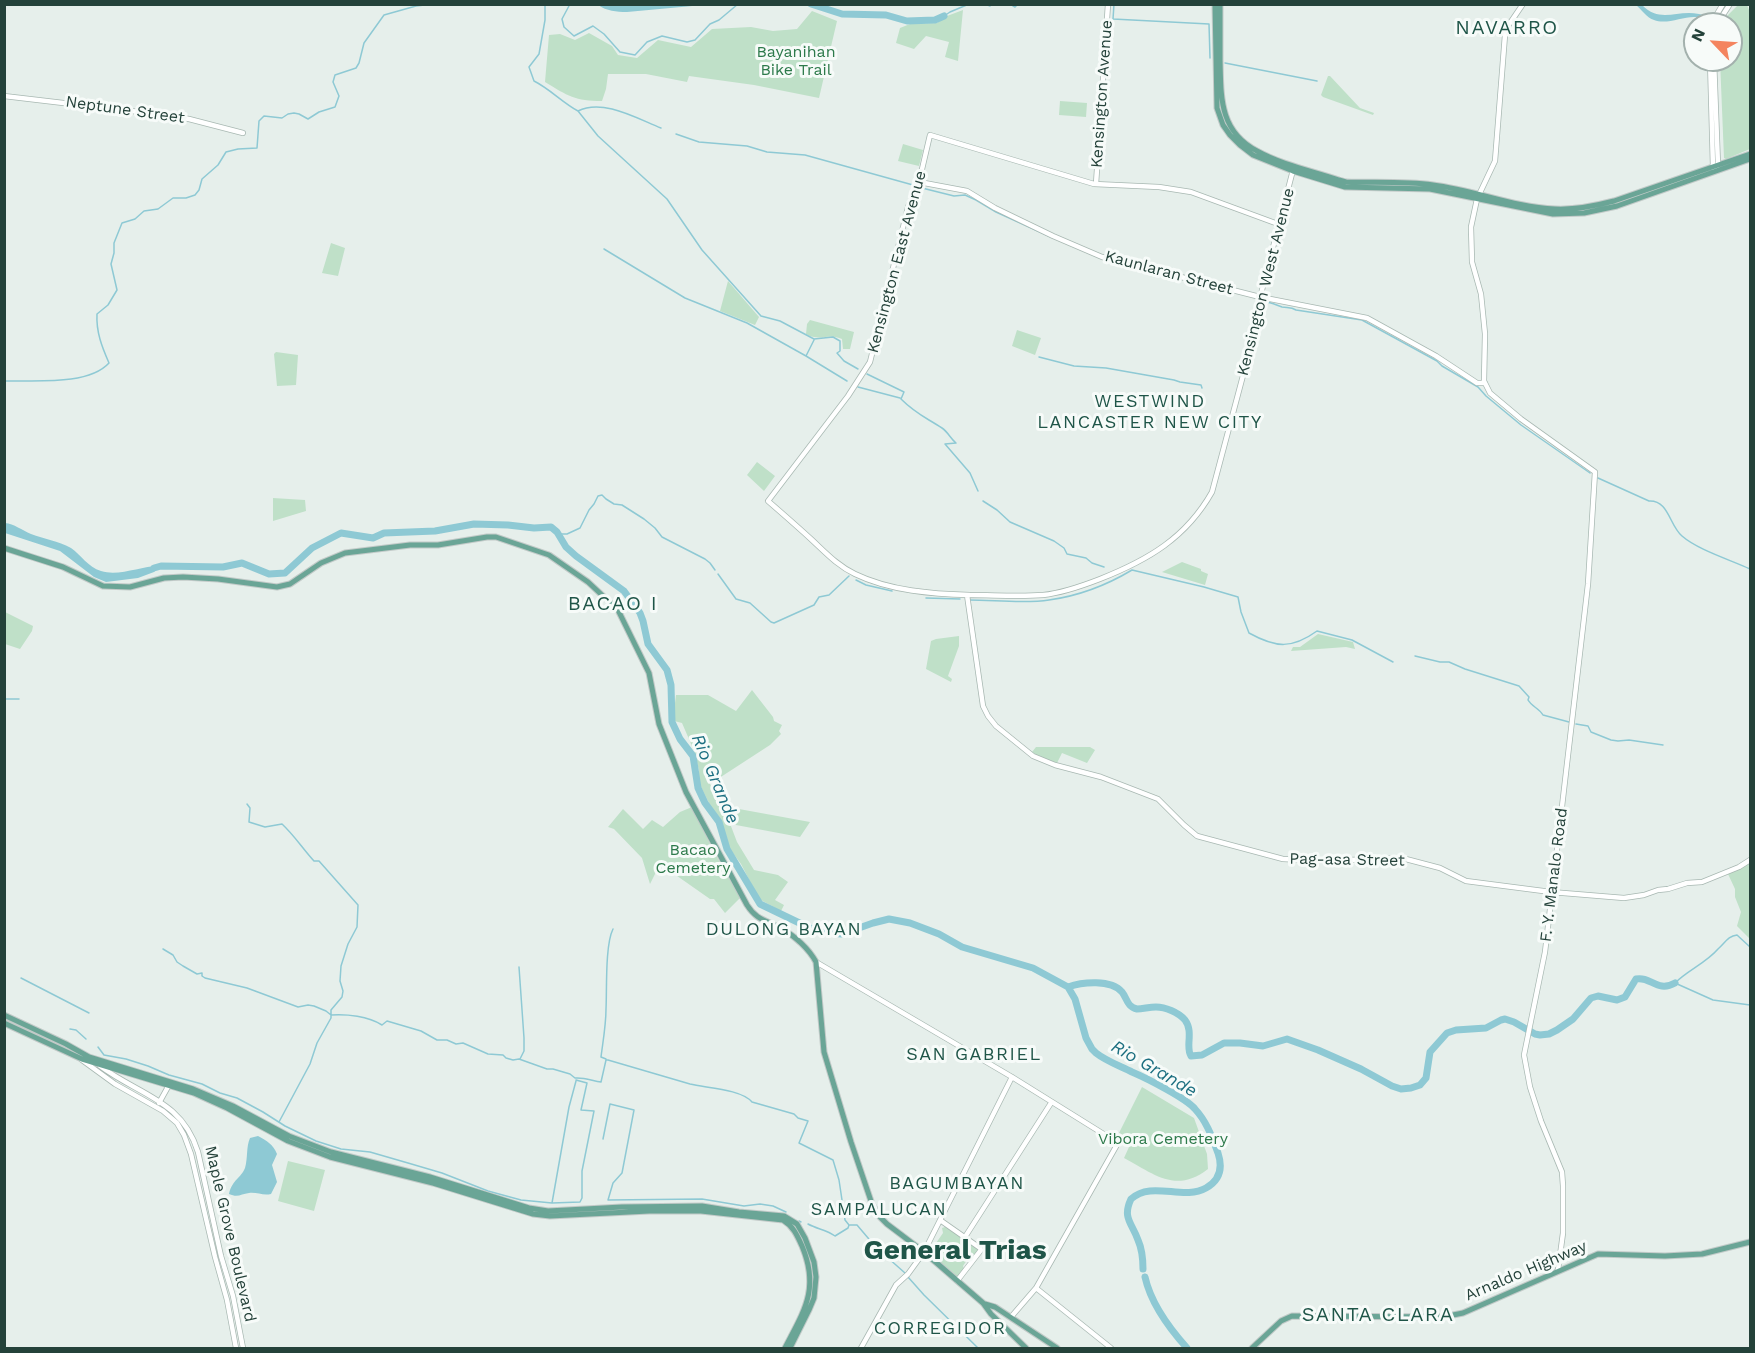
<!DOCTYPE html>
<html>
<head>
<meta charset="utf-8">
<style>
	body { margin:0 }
	#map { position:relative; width:1755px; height:1353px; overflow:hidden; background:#e6efeb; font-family:"Work Sans",sans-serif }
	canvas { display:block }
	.frame { position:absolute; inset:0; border:6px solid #24423a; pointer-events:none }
	.north { position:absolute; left:1683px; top:12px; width:60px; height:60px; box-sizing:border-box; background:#f7fbf9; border:2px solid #a3b1ad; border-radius:50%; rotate:295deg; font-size:16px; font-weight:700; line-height:24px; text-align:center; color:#24423a }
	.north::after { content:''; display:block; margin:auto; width:21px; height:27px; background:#f4845f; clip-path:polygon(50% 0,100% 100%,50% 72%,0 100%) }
</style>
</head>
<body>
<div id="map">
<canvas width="1755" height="1353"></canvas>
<div class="frame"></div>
<div class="north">N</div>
</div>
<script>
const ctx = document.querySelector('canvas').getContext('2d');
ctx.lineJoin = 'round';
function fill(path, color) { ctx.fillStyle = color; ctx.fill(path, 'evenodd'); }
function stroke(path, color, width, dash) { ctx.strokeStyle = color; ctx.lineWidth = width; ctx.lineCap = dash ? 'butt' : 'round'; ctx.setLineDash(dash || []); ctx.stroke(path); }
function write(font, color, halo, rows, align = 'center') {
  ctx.font = font + ' "Work Sans",sans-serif'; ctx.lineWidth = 6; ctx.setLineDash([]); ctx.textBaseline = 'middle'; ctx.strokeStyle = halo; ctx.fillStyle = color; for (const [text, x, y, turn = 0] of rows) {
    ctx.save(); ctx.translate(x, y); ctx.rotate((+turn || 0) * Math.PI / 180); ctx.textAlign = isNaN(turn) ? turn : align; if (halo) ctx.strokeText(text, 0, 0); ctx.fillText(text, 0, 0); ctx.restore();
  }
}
fill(new Path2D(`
	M1738,5H1747L1750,12V149L1726,159L1724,158L1720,60H1731V24H1722L1726,17Z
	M963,10L958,61L945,57L949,42L926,36L914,49L896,43L900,28L910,24L937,23L947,16Z
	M812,11L837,21L819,98L754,85L689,76L687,82L646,74H608L606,89L602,101C575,101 568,96 545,82L549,35L560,34L575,40L589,33L612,46L618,55L637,58L658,40L691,47L712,29L751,27L773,31L797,29Z
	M1328,76H1330L1360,108L1374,113L1373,115L1323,97L1321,95Z
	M1060,101L1087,103L1086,117L1059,115Z
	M903,144L923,150L919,166L898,161Z
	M331,243L345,248L338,276L322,273Z
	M728,281L759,317L755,325L720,311Z
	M810,320L854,332L850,349H843L842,339C829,333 819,342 806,334L807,324Z
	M1017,330L1041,338L1035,355L1012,346Z
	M276,352L298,355L296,385L277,386L274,354Z
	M757,462L775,476L764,491L747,475Z
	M273,498L305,500L306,511L273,521Z
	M1182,562L1201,569V571L1208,574L1205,585L1162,572Z
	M5,612L33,626L32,631L20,649L5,644Z
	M1318,634L1353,642L1355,649L1346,647L1291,651L1293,647H1300Z
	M959,636V646L948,676L952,679L951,682L926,669L931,641L936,639Z
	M752,690L773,717L774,721L782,725L779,731L781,734L770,745L710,784L726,813L737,842L754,870L778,875L788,882L775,900L784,905L781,911L759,899L741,864L730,849L721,820L712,809L698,781L699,771L695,753L682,723L674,721L673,719L676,695H708L736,711Z
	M1036,747H1090L1095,750L1087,763L1062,753L1057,763L1038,756L1032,752Z
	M692,807L713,850L740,898L725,913L714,899H710L660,864L650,884L642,858L614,829L608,827L623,809L643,829L652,820L663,827L680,812Z
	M728,807L810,822L800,837L736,825Z
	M1750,862V939L1737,926L1741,912L1735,897V889L1728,874Z
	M1142,1087L1194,1118L1207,1154L1208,1169C1176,1194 1154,1174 1124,1158L1129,1147L1117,1137Z
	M288,1161L325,1170L314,1211L278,1201Z
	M948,1226L979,1248L976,1255L971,1254L963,1266L965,1271L959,1277L956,1276L931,1254L930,1250L931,1246H934L943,1233L942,1228Z`), '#bfe0c8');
fill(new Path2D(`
	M598,5H703L627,12C616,12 607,11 598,5Z
	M1636,5H1642C1661,24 1677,9 1699,14C1707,15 1715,19 1723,22V24C1710,24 1708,19 1696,17C1683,16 1667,25 1654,20C1647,18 1641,9 1636,5Z
	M5,523C14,524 22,530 31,534C44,539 58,541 71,548C81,555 88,567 101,571C120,577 142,565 161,566L154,572L138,578L106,582L94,577L60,551L5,533Z
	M258,1136C267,1141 273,1144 277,1154L272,1165L277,1182L271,1194C263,1196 257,1192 249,1193C241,1194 238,1198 229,1194C232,1180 241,1178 245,1168C248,1158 246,1147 250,1138Z`), '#8ec9d4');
stroke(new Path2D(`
	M545,4V20L539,54L529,67L534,81C550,89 563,103 578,111C603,98 638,119 661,128
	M570,4L562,19L564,27L574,36L593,26L604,34L620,52L635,55L647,42L662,36L687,42L695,40L710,24L719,20L738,4
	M985,4L990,6L993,4
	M1010,4L1015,7L1018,4
	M1114,4L1113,19L1209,24L1210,58
	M944,16L950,12L969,4
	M1225,63L1317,81
	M578,111L598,136L667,199L702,250L761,316L780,321L814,339L833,337L840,341V351L837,353L844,361L858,369
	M676,134L699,142L747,146L767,152L805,155L913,185
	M922,188L954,196L965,195L976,200L996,212L1051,237
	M604,249L685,298L747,323L806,356
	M1264,302C1271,302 1276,305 1282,307C1288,308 1291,307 1296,310L1362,320L1437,361L1442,366L1478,387L1486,396L1521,425L1590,473
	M814,340L806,356L847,381
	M1039,357L1074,366L1106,368L1174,380L1180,382L1201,385L1202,388
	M867,374L904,392L901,399C916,414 925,417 942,428C948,432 950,438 956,443L945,444L970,473L978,491
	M4,381C34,380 88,386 109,363C102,347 96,332 97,314L108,305L117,290L111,264L114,253V243L122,223L135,219L144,211L158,209L173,198H186L195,195L199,190L202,179L218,165L226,152L238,149L257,148L259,121L264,116L282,118L288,114L294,113L299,114L308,119L319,112L335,107L339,96L333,82L335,75L356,68L359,63L364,43L384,15L416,6L433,4
	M858,387L900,398
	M1598,478L1649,501C1669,500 1669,525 1682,536C1698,550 1731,560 1750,569
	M983,501L997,510L1010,522L1054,541L1064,548L1067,554L1086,558L1092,563L1104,567
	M559,534H567L580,528L589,510L594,504L598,496L602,495L606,499L614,504L622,505L644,519L655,528L662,537L705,559L710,563L715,570
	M718,574L736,599L750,603L771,622L774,623L814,605L819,597L829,595L849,576
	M856,580L866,585L892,591
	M926,598L960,599
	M969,600C994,600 1025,604 1049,600C1078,596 1107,585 1132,570L1204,587L1238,597L1241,612L1249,633C1276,648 1292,649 1317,631L1352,640L1393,662
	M1415,656L1440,662H1449L1465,669L1519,686L1529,697L1528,700C1532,707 1539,708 1543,715L1569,722
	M4,699H19
	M1576,724L1588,726L1591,732L1611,740L1618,741L1629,740L1663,745
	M247,804L250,808L249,822L265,827L282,824C294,835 303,849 314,861H319L358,905L357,927L348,944L341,966L340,981L343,991L342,997L331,1010V1018L317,1043L310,1064L279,1122
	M1750,947L1737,935C1728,936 1725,943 1718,949C1706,963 1688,970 1675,983L1713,1000L1750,1005
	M163,949L173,955L177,962L183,966L197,974L202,973V976L205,978L247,988L298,1007L308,1005L314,1006L326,1011L331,1015C347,1014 368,1016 382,1025L387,1021L421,1031L437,1040H447L456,1044L463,1043L488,1054L503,1055L506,1058L513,1060L519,1059L547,1069H553L570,1074L575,1078C584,1077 593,1081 601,1082L606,1060H608C635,1068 663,1076 690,1084C706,1088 741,1089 752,1102L794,1114L798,1118L808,1121L799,1143L833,1160L839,1180L845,1220L849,1225L848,1228L835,1236C827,1230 817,1229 808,1224
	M519,967L524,1038V1051L520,1059
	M21,978L89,1013
	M70,1029L76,1030L86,1039
	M98,1047L104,1055L126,1059L148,1066L169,1075L202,1084L220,1093L237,1098L263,1112L285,1126L316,1141L341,1149L370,1152L408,1163L442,1173L488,1191L521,1200L552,1203L580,1202L582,1198V1171L594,1111L581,1110L587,1083L576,1080
	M606,1059L601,1057C603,1041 606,1025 606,1009C607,989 605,945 613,929
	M603,1139L610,1104L634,1110L622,1173L613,1183L608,1200L702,1199L744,1206L760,1204L773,1206L786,1212
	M552,1203L569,1107L576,1081
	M799,1221L801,1222
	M850,1225H857L874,1245
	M879,1250L905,1273
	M908,1277L924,1295L978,1348`), '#8ec9d4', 1.5);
stroke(new Path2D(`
	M811,4L842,14L886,15L907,21L935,20L944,16
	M154,568L161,566L223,567L242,563L269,574L285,573L312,548L341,533L373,538L384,533L435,531L474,524L508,525L534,528L551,527L557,532L566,547L576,556L624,591L640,613L643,621L648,644L667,670L671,685L672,722L680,739L693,756L698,788L705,803L719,822L727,849L760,904L814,930L825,933L842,934L873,923L889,919L910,923L939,934L962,947L1033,968L1068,987L1075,999L1086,1038L1092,1049L1096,1053C1106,1061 1120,1066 1132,1072C1146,1078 1186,1098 1195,1109C1207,1122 1212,1137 1218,1153C1223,1168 1220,1180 1206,1188C1183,1201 1152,1180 1131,1199C1122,1218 1132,1223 1138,1240C1142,1249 1143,1259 1143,1269
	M1068,987C1082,982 1111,979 1122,992C1127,998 1127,1007 1137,1009C1143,1009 1149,1007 1156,1007C1165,1007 1178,1012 1185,1020C1194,1032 1185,1047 1191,1056L1202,1055L1224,1043H1240L1263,1046L1287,1039L1318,1050L1361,1069L1392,1086L1401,1089L1411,1088L1420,1085L1426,1078L1430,1052L1447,1033L1456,1030L1486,1028L1501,1020L1505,1019L1514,1022L1535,1034L1540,1035L1549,1034L1557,1030L1573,1019L1591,998L1598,996L1617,1000L1625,997L1636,979C1651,976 1657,993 1675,983
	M1145,1277C1151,1304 1169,1328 1187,1348`), '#8ec9d4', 7);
const minor = new Path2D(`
	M1523,4L1508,26L1505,35L1495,161L1477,199L1471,227L1472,262L1481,294L1485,334L1484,381L1490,393L1521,419L1595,472L1588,584L1545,952L1524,1055L1530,1087L1541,1121L1562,1172L1563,1186V1233L1558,1270
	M1711,24L1723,4
	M1717,24L1730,4
	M1710,60L1713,168
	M1714,60L1718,165L1716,168
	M4,96L165,115L189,119L243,133
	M919,182L967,191L995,208L1053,236L1102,257L1260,297L1367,318L1436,356L1477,383H1485
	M1096,184L1108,4
	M1278,224L1191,192L1159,187L1094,184L930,135L919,182L908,207L870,362L848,396L768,501C783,514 798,527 812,540C826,553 838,566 855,574C890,591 933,594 970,595C994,595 1019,597 1043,595C1063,593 1082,586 1100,579C1148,560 1186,538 1212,492L1253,338L1262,290L1293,170
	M967,595L983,706L988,716L996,726L1033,756L1055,765L1101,777L1158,799L1184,825L1197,836L1283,859L1321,861L1402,858L1440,868L1466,881L1551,892L1624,898L1644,895L1658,890L1668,889L1687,883L1702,882L1739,867L1750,860
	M816,962L1012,1077L1118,1143L1036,1288L1011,1317
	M82,1060L115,1084L163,1111L177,1123L184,1135L191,1154L215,1257L227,1300L236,1348
	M100,1066C139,1095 182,1100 198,1152L221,1256L233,1296L243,1348
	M159,1103L169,1085
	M940,1220L980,1248L981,1250L957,1281
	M965,1237L1051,1103
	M1036,1288L1111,1348
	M861,1348L896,1285L908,1274L924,1252L1012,1077`);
const major = new Path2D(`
	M1215,4L1217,108L1223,125L1230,135L1240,145L1253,155L1293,171L1345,187L1430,189L1553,214L1584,213L1617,206L1750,159
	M1220,4C1220,23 1220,41 1220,60C1221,97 1219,131 1257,151C1282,165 1312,171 1339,180L1346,182C1375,183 1405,181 1433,185C1474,190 1513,207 1555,209C1575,210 1595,206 1614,201L1750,154
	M4,548L63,567L103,586L130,587L164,578L183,577L218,579L277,587L290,584L321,563L345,553L410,545H438L487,537H496L549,555L588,582L618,610L649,673L659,724L686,792L747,905C757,921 767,920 782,929C795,936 809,949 816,962L824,1052L851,1142L872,1204L880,1217L887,1224L924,1252L983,1303L991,1314L1026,1348
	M4,1015L66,1044L89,1057L193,1089L233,1106L289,1136L331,1152L430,1177L529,1208L548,1211L622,1207L702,1206L739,1212L784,1216L797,1224L805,1238L814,1262L816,1277L814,1298L809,1310L790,1348
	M4,1023L82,1059L194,1093L227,1108L288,1141L330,1157L433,1183L533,1214L550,1216L649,1211H701L783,1220C793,1226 797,1235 802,1246C820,1289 804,1311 785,1348
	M985,1304L995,1307L1057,1348
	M1252,1348L1281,1321L1292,1316L1443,1317L1463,1313L1598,1254L1665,1256L1702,1254L1750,1242`);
stroke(minor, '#a8b8b2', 6);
stroke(major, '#c2cac8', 7);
stroke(minor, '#fff', 4.5);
stroke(major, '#6aa596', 5);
write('16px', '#2d7a4b', '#f7fbf9', [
	["Bayanihan",796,52],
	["Bike Trail",796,70],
	["Bacao",693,850],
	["Cemetery",693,868],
	["Vibora Cemetery",1163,1139]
]);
write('16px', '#24423a', '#f7fbf9', [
	["Kensington Avenue",1102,94,-86],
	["Neptune Street",125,110,8],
	["Kensington East Avenue",897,262,-75],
	["Kaunlaran Street",1169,273,15],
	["Kensington West Avenue",1266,282,-76],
	["Pag-asa Street",1347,860,1],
	["F. Y. Manalo Road",1554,875,-83],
	["Maple Grove Boulevard",230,1234,77],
	["Arnaldo Highway",1526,1271,-23]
]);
ctx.letterSpacing = '1.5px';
write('18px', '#1f5548', '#f7fbf9', [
	["WESTWIND",1150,402],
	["LANCASTER NEW CITY",1150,423],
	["DULONG BAYAN",784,930],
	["SAN GABRIEL",974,1055],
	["BAGUMBAYAN",957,1184],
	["SAMPALUCAN",879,1210],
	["CORREGIDOR",940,1329]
]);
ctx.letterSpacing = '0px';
write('italic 18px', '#1c6f80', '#f7fbf9', [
	["Rio Grande",715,779,67],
	["Rio Grande",1154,1069,30]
]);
ctx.letterSpacing = '1.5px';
write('20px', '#1f5548', '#f7fbf9', [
	["NAVARRO",1507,28],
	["BACAO I",613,604],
	["SANTA CLARA",1378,1315]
]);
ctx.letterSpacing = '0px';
write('bold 28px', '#1f5548', '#f7fbf9', [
	["General Trias",955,1251]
]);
</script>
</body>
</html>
